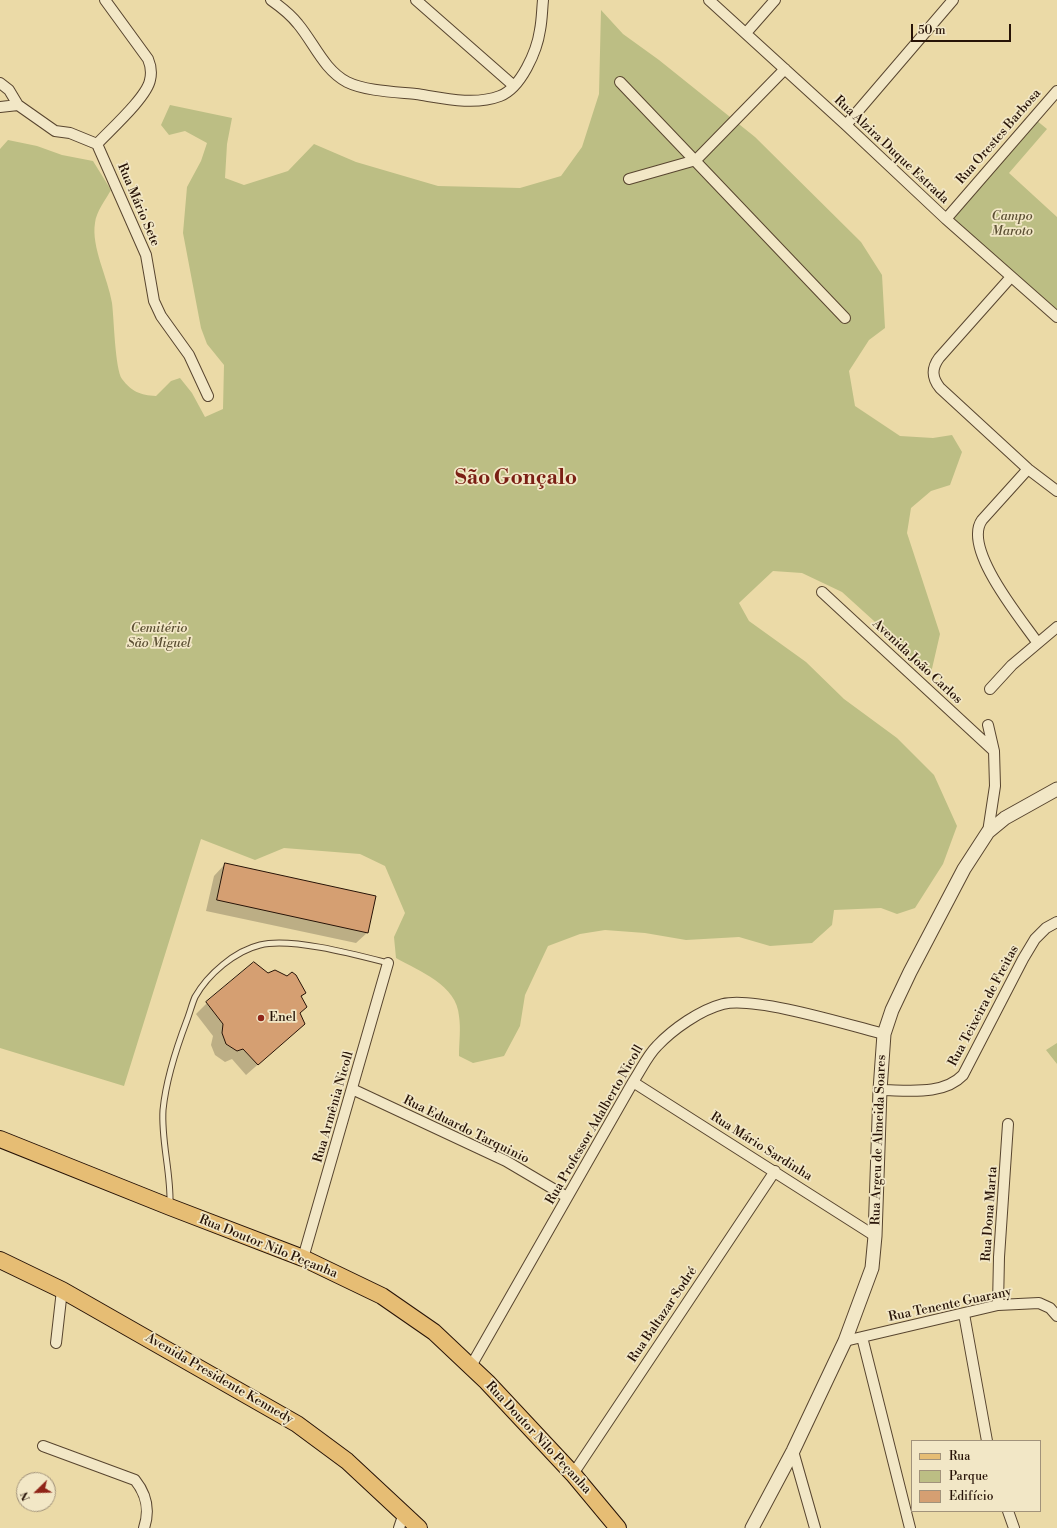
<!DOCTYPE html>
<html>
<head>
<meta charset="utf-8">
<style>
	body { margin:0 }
	#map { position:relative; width:1057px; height:1528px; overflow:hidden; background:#ebdaa7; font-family:"Libre Bodoni",serif }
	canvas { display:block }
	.legend { position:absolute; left:911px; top:1440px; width:130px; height:72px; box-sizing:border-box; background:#f2e7c6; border:1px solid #a1927a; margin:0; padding:5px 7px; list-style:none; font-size:12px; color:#271307 }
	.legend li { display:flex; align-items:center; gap:8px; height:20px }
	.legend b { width:20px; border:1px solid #a1927a }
	.north { position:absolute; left:16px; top:1472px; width:40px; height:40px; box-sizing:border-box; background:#f2e7c6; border:1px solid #a1927a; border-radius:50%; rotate:247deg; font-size:11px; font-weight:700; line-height:16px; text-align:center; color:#271307 }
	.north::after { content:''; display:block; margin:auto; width:14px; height:18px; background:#8f2418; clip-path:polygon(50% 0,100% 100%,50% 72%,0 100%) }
	.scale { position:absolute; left:911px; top:24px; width:100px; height:18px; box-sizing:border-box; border:2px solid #271307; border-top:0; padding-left:5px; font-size:12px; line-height:14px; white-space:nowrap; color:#271307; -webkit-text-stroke:3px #f2e7c6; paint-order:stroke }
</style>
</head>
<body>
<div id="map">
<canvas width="1057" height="1528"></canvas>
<ul class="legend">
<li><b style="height:5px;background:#e6bd74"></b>Rua</li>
<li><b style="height:11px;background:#bcbe84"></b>Parque</li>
<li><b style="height:11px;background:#d59f72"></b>Edifício</li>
</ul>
<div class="north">N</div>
<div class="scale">50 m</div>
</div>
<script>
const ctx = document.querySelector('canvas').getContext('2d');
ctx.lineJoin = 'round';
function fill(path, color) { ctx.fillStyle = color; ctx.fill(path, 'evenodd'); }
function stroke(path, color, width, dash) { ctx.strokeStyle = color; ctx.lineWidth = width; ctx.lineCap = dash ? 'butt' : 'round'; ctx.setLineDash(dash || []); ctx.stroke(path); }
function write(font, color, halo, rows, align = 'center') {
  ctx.font = font + ' "Libre Bodoni",serif'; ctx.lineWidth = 3.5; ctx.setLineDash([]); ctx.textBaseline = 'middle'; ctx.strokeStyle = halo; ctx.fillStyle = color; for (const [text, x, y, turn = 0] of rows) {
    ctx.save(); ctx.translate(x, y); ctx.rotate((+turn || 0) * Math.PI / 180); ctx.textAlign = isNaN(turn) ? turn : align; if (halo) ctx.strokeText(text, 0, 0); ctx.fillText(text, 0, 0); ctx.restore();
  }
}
fill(new Path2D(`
	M601,10L623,34L659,60L755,137L861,242L882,275L885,328L869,340L849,371L855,406L900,436L933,438L952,435L962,452L950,485L931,491L911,508L907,533L940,634L931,673L897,645L874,621L842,592L802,573L773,571L739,603L749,621L806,662L844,699L897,738L934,775L957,826L943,864L915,908L897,914L881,908L834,910L832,925L812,943L770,946L739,937L686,940L645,933L605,930L580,934L548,946L525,995L520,1026L504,1056L473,1063L459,1056C459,1043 461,1029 459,1016C457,985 419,971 396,958L394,937L405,913L385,866L360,854L284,848L255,860L201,839L124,1086L0,1048V149L8,140L37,146L62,155L93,161L111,190C106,199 96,212 95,223C91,247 108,278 112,303C114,318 115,369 122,379C132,392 140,395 156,396L171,381L180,378L192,393L205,417L223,409L224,365L207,344L201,328L183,233L187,187L201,161L207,143L185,131L169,135L161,125L170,105L232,118L227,144L225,178L244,185L288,171L314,144L356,162L438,186L520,188L561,176L582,147L599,94Z
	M1036,120L1047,129L1009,173L1057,217V310L952,219Z
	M1057,1043V1064L1046,1050Z`), '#bcbe84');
fill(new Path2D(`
	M225,864L368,932L356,943L206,911L214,876Z
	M268,974L305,993L301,998L300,1013L304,1024L246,1075L232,1059L225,1062L215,1055L211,1045L213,1036L196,1014L207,1003Z`), '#0003');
const building = new Path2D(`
	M225,863L376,896L368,933L217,900Z
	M254,962L268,973L275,970L287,976L292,972L296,975L306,993L301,996L307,1007L300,1013L305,1024L258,1065L243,1049L237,1051L226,1044L222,1033L223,1024L206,1002Z`);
fill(building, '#d59f72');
stroke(building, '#271307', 1);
const service = new Path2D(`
	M170,1204C171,1172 161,1141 163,1110C166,1079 176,1049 187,1020C190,1012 192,1004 195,997C208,974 235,951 260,945C291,937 357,955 388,963`);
const minor = new Path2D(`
	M271,0C281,7 291,15 298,24C314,43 324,70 347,82C365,91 396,92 416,94C442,98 474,106 500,96C521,88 537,51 540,30C542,20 542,10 543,0
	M416,0L514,86
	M709,0L846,125L946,219L1057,317
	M746,33L775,0
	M620,82L845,318
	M0,83L9,90L18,105
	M0,107L18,105L55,131L70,133L97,144L146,255L154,301L161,316L189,355L208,396
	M846,125L953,0
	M97,144C110,130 147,97 150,80C152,72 151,66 148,59L105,0
	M629,179L696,160L785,69
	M946,219L1057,91
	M1011,277L939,358C931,369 932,378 940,388L1028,469L1057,491
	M1028,469L982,520C962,548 1021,619 1037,642
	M822,592L994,751
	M990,689L1012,665L1057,627
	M988,832L995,786L994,751L988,725
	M633,1082L875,1236
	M352,1089L506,1161L567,1197
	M880,1090C907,1090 943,1096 963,1075L1023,959L1035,939L1046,928L1057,922
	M303,1258L388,963
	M998,1305L999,1257L1008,1124
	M964,1314L987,1441
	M862,1337L910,1528
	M845,1341L998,1305L1039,1303L1050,1308L1057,1316
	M56,1343L62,1290
	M471,1366L633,1082C641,1070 647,1056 657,1046C673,1029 700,1010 723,1004C755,996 849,1025 884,1034
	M43,1446L135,1480C147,1495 150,1510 144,1528
	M793,1451L815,1528
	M573,1474L775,1171
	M1008,1511L1014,1528
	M399,1528L404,1513`);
const tertiary = new Path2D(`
	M752,1528L793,1451L845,1341L872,1268L875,1236L880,1090L884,1034L892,1010L910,972L964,869L988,832L1005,818L1057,789`);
const primary = new Path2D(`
	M0,1139L170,1207L303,1258L382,1296L434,1332L487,1382L573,1474L618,1528
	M0,1260L62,1290L297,1424L347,1461L419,1528`);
stroke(service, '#58452f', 7);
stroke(minor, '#58452f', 12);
stroke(tertiary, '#58452f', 15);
stroke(primary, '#271307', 18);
stroke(service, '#f2e7c6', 5);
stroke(minor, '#f2e7c6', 10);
stroke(tertiary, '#f2e7c6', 13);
stroke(primary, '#e6bd74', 16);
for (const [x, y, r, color] of [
	[261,1018,4,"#8f2418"]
]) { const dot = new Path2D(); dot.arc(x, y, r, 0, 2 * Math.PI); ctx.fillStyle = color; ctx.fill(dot); stroke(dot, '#f2e7c6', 1.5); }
write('13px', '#271307', '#f2e7c6', [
	["Rua Orestes Barbosa",999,137,-49],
	["Rua Alzira Duque Estrada",891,150,43],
	["Rua Mário Sete",138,205,67],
	["Avenida João Carlos",917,662,43],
	["Rua Teixeira de Freitas",984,1006,-62],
	["Rua Armênia Nicoll",334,1107,-74],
	["Rua Professor Adalberto Nicoll",595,1125,-60],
	["Rua Eduardo Tarquinio",466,1130,26],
	["Rua Argeu de Almeida Soares",879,1140,-88],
	["Rua Mário Sardinha",761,1147,32],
	["Rua Dona Marta",990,1214,-86],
	["Rua Doutor Nilo Peçanha",268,1247,22],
	["Rua Tenente Guarany",950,1305,-12],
	["Rua Baltazar Sodré",663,1315,-56],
	["Avenida Presidente Kennedy",219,1379,30],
	["Rua Doutor Nilo Peçanha",538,1438,47]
]);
write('italic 13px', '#5b4f33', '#f2e7c6', [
	["Campo",1012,217],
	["Maroto",1012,232],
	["Cemitério",159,629],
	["São Miguel",159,644]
]);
write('13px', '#271307', '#f2e7c6', [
	["Enel",269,1018]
], 'left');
write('bold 21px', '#7a1f14', '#f2e7c6', [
	["São Gonçalo",516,479]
]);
</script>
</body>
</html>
